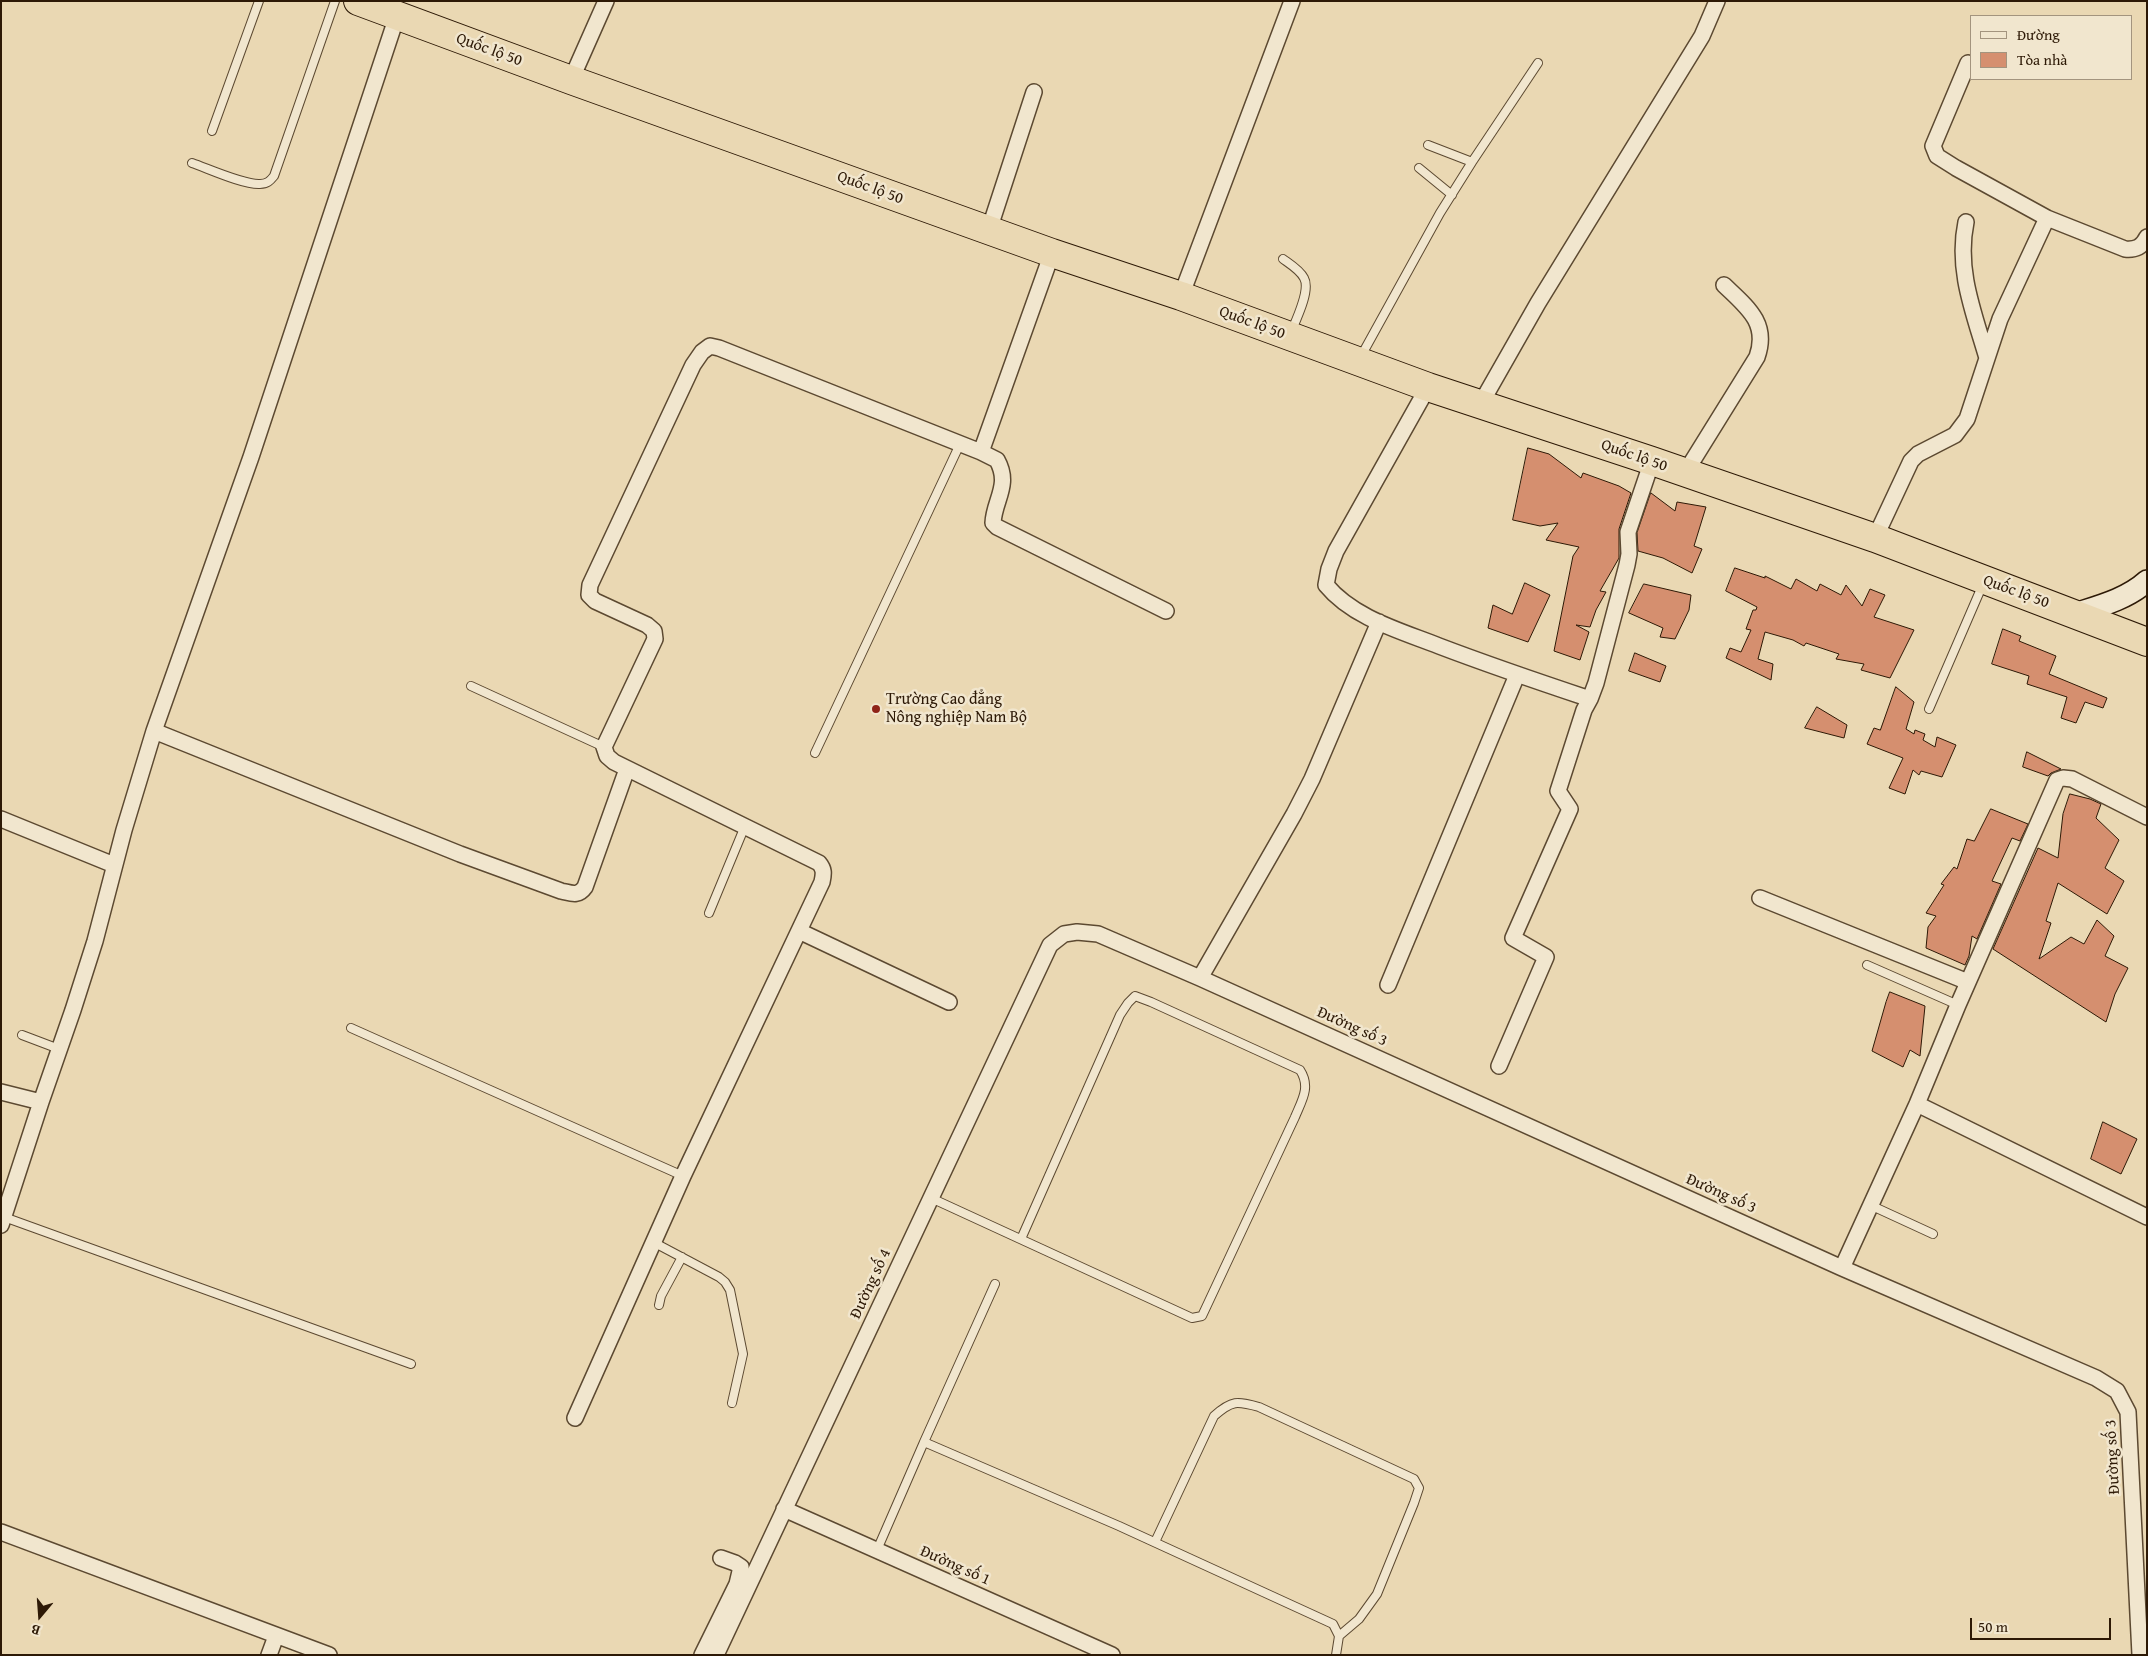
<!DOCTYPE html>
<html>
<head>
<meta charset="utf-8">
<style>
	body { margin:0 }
	#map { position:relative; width:2148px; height:1656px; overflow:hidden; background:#ead8b3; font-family:"Gentium Book Plus",serif }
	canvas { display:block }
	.frame { position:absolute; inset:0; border:2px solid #2d1906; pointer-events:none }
	.legend { position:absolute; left:1970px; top:15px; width:162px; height:65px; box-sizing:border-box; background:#f1e6ce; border:1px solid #a3947e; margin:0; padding:6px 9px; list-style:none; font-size:15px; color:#2d1906 }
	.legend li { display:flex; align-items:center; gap:10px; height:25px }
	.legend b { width:25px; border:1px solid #a3947e }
	.north { position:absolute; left:15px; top:1591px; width:50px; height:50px; -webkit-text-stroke:4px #f1e6ce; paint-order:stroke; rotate:198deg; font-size:14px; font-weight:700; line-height:20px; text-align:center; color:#2d1906 }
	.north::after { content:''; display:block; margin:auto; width:18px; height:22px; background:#2d1906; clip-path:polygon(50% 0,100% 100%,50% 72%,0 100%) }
	.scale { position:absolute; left:1970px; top:1618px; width:141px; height:22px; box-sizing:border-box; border:2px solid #2d1906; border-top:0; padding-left:6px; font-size:15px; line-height:18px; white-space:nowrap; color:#2d1906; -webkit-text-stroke:4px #f1e6ce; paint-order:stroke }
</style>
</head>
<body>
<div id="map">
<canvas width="2148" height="1656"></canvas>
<div class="frame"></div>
<ul class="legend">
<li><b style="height:6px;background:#f1e6ce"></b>Đường</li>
<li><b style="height:14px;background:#d58f6f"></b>Tòa nhà</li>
</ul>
<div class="north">B</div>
<div class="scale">50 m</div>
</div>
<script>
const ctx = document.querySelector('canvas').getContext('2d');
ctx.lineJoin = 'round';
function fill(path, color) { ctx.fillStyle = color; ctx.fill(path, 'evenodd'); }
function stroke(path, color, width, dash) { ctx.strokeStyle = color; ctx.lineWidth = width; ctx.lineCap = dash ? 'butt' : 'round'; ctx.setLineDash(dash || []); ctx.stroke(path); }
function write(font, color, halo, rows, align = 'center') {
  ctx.font = font + ' "Gentium Book Plus",serif'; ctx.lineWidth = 5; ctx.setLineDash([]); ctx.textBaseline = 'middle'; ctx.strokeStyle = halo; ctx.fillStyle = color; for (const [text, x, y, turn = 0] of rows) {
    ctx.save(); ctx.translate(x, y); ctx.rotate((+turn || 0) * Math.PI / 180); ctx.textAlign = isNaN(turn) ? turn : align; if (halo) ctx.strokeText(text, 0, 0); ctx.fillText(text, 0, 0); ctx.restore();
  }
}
const building = new Path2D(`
	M1528,448L1549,454L1581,478L1583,473L1619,486L1631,493L1619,529V558L1600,591L1606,592L1596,610L1590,627L1576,625L1589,632L1580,660L1554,651L1573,556L1579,547L1546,540L1558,523L1540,526L1513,520Z
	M1651,493L1675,511L1677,502L1706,507L1694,546L1702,549L1692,573L1663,558L1638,551L1637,533Z
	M1735,568L1765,578V576L1791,589L1796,579L1817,591L1820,584L1841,595L1846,585L1862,606L1870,589L1885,595L1874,617L1914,630L1890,678L1861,670L1864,664L1836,659L1839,654L1806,643L1804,646L1793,640L1765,632L1758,659L1773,664L1771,680L1726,658L1730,648L1741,652L1751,630L1746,629L1753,610H1756L1757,607L1726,591Z
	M1525,583L1550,595L1528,642L1488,628L1493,605L1512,614Z
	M1644,584L1691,595L1689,610L1675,639L1660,637L1663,628L1629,613Z
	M2003,629L2021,636L2019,641L2056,656L2049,674L2107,698L2103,708L2085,702L2076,723L2061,718L2067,697L2027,684L2029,676L1992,664Z
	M1635,653L1666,666L1660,682L1629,671Z
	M1896,687L1914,702L1906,729L1914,734L1915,730L1925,734L1923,740L1935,747L1937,737L1956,745L1942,777L1921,771L1919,775L1913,770L1905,794L1889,788L1903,758L1867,744L1874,728L1880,730Z
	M1817,707L1847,725L1844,738L1805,728Z
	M2027,752L2061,769L2051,773L2048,776L2023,767Z
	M2070,794L2090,799L2101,804L2096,818L2119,840L2105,868L2124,881L2107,914L2058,883L2046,921L2051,923L2039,959L2071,937L2084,944L2097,920L2114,936L2105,956L2128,968L2115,994L2106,1022L1993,949L2038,848L2058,858L2063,814Z
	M1991,809L2028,824L2020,841L2012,838L1992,881L2001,884L1977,939L1972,936L1969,956L1965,965L1926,948L1928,927L1936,916L1926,913L1944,885L1941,884L1954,867L1957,869L1967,839L1974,841Z
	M1890,992L1925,1006L1920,1056L1910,1050L1903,1067L1872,1051L1886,1002Z
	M2103,1122L2137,1139L2121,1174L2091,1159Z`);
fill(building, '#d58f6f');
stroke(building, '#2d1906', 1);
const lane = new Path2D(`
	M212,131L259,1
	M1428,145L1472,162
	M192,163C209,169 244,185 260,184C267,184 270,181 274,176L335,1
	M1419,168L1452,195
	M1283,259C1290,264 1300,270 1304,278C1311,290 1296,320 1291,332
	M1360,358L1440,213L1472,162L1538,63
	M471,686L604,747
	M1929,709L1983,584
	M815,753L960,444
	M709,913L745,826
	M1867,965L1958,1005
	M351,1028L683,1176
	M22,1035L59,1049
	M931,1198L1192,1318L1202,1316L1295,1117C1302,1100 1311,1087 1300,1070L1151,1002L1135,996L1128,1003L1120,1015L1021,1239
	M1870,1205L1933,1234
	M4,1217L411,1364
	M653,1242L719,1277L725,1282L730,1290L743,1354L732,1403
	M995,1284L924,1442L1119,1526L1333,1624L1339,1636L1336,1655
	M659,1305L661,1296L682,1257
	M1155,1542L1214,1416C1232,1400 1237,1401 1259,1407L1414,1479L1419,1488L1414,1503L1377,1594L1359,1619L1339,1636
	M877,1550L924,1442`);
const street = new Path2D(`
	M1968,63L1933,146L1937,156L1956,168L2047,218
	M571,80L606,1
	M1966,222C1956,270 1974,313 1987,358
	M989,230L1034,92
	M1181,296L1292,1
	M1428,387L1336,551L1329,569L1326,585C1353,618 1401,631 1439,646C1489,665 1539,682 1590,699L1596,683L1627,565L1629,554L1628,532L1652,461
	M1480,405L1538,303L1702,36L1717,1
	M981,452L1052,253
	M1685,473L1757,357C1769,323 1747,307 1724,285
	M1875,538L1911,461L1918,454L1955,435L1967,419L2000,319L2047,218L2125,249C2136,250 2142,247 2147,237
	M154,731L460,854L561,891C571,893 578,897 585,887L627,769
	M1,819L114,865
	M1760,898L1968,982
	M799,931L949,1002
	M1200,978L1294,814L1312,779L1379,622
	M1388,985L1517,675
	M1499,1066L1546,957L1513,938L1570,809L1558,791L1584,710L1590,699
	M1,1092L41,1102
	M1917,1104L2147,1217
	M1,1225L41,1102L73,1010L95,941L124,830L154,731L251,457L397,16
	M1842,1268L1917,1104L1958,1005L2057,780L2063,778L2072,779L2147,817
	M575,1418L683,1176L822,882C824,873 824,869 819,863L614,762L607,756L604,747L655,639L654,631L647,625L595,601L589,595L590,585L693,365L702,352L710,346L719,348L981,452L997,460C1011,485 994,500 993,523L997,527L1166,611
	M784,1509L1112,1655
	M1,1532L329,1655
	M269,1655L276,1636
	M702,1655L737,1584L741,1567L735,1563L721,1558
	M716,1655L1050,945L1064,934L1077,932L1098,934L1200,978L1842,1268L2096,1378L2117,1391L2128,1412L2140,1655`);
const secondary = new Path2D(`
	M2075,614C2100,606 2127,599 2147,581`);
const highway = new Path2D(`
	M358,1L571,80L1052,253L1181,296L1428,387L1652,461L1875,538L2147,642`);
stroke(lane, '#5c4931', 10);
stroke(street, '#5c4931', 18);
stroke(secondary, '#2d1906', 24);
stroke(highway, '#2d1906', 30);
stroke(lane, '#f1e6ce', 8);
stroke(street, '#f1e6ce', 15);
stroke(secondary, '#f1e6ce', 21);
stroke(highway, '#ead8b3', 28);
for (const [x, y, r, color] of [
	[876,709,5,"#8f2418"]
]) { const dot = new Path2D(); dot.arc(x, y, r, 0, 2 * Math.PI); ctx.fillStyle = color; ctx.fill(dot); stroke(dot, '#f1e6ce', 2); }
write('16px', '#2d1906', '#f1e6ce', [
	["Quốc lộ 50",489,50,20],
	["Quốc lộ 50",870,188,20],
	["Quốc lộ 50",1252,323,20],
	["Quốc lộ 50",1634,456,19],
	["Quốc lộ 50",2016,592,20],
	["Đường số 3",1352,1027,24],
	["Đường số 3",1721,1194,24],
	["Đường số 4",871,1284,-65],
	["Đường số 3",2113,1457,-93],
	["Đường số 1",955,1566,24]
]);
write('16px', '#2d1906', '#f1e6ce', [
	["Trường Cao đẳng",886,700],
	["Nông nghiệp Nam Bộ",886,718]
], 'left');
</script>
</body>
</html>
